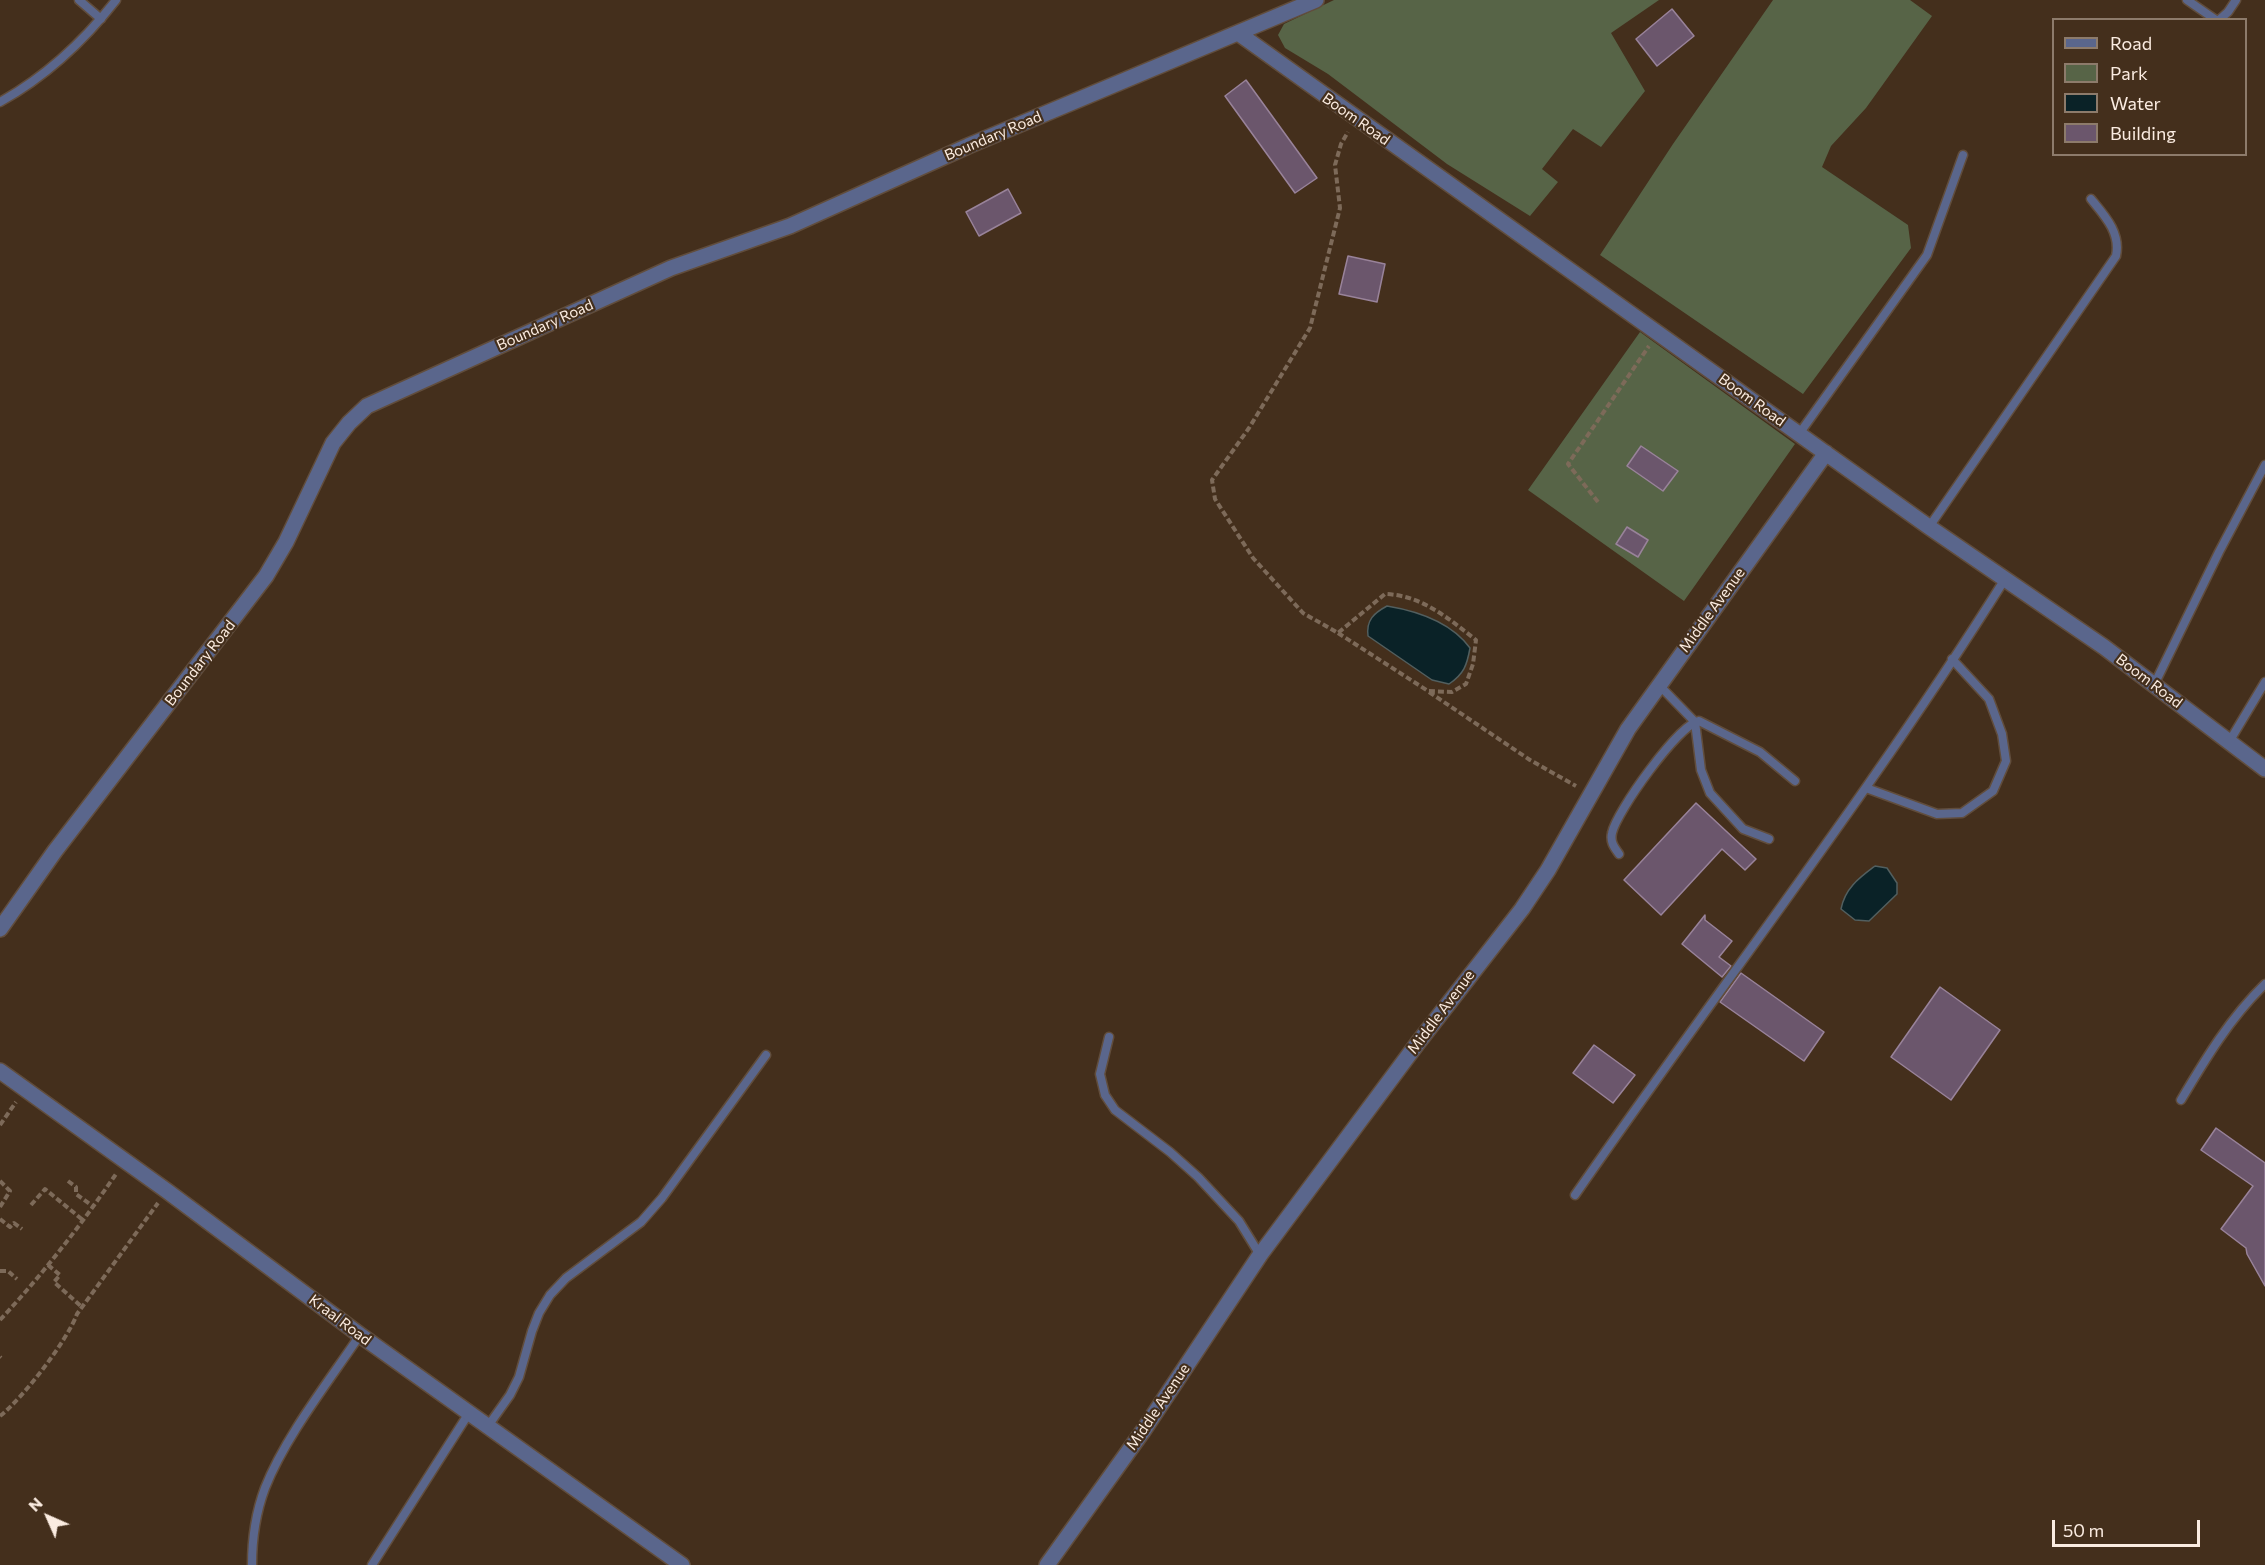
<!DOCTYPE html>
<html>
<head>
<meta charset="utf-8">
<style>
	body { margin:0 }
	#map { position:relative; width:2265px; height:1565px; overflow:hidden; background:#442f1c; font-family:Commissioner,sans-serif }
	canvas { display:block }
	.legend { position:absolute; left:2052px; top:18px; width:195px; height:138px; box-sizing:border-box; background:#442f1c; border:2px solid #8d7b6b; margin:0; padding:8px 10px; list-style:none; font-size:18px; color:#fbece1 }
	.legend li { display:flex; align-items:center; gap:12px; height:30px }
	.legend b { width:30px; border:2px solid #8d7b6b }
	.north { position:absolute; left:18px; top:1487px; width:60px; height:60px; -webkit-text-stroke:4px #442f1c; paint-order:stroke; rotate:315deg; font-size:16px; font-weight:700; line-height:24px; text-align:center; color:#fbece1 }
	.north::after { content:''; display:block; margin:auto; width:21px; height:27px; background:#fbece1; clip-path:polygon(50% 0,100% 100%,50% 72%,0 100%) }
	.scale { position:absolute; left:2052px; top:1520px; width:148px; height:27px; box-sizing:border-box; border:3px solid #fbece1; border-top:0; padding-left:8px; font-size:18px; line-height:21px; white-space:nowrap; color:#fbece1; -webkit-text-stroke:4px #442f1c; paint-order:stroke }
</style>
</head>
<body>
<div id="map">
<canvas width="2265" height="1565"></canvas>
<ul class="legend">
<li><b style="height:8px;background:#5a668c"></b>Road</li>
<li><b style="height:16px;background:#576447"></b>Park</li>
<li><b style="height:16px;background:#0a2227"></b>Water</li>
<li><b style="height:16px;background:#6b566c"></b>Building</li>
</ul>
<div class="north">N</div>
<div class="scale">50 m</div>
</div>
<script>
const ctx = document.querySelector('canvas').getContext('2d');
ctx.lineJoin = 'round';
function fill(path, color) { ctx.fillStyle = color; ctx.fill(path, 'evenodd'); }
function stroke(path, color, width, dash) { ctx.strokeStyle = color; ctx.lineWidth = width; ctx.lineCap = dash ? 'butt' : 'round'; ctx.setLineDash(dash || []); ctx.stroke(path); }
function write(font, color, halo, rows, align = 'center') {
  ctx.font = font + ' Commissioner,sans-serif'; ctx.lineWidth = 4.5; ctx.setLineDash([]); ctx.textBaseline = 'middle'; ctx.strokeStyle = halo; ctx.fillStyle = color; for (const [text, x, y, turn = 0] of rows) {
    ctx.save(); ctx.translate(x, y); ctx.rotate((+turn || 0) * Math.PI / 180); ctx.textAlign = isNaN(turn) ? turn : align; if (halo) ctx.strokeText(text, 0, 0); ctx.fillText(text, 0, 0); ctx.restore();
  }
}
fill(new Path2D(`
	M1334,0H1659L1611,33L1645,91L1601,147L1573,129L1542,169L1558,182L1530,216L1447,164L1328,74L1285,48L1278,35L1284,24Z
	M1773,0H1910L1932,16L1866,108L1831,146L1822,167L1908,225L1911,248L1803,394L1600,255L1673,144Z
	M1640,332L1795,444L1684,601L1528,490Z`), '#576447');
const water = new Path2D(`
	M1387,606C1417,611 1451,622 1470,648C1467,665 1464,674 1449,684L1432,680L1368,636C1366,620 1374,613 1387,606Z
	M1875,866L1887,868L1897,883V894L1869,921L1855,920L1841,909C1845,888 1859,878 1875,866Z`);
fill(water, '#0a2227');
stroke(water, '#525f5f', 1.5);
const building = new Path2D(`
	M1672,9L1694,36L1657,66L1636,39Z
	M1246,80L1317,178L1295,193L1225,96Z
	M1008,189L1021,213L979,236L966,212Z
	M1348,256L1385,264L1377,302L1339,294Z
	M1641,446L1678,471L1663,491L1627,466Z
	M1627,527L1648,540L1638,557L1616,544Z
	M1696,803L1756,859L1745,870L1722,849L1661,915L1624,880Z
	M1705,915V920L1732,941L1719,957L1731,966L1722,977L1682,944Z
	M1741,973L1824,1032L1804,1061L1720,1002Z
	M1940,987L2000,1030L1951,1100L1891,1057Z
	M1594,1045L1635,1075L1613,1103L1573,1073Z
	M2216,1128L2265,1163V1286L2247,1254L2246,1248L2221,1229L2253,1186L2201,1150Z`);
fill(building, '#6b566c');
stroke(building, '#99839a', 1.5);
const lane = new Path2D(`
	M79,0L101,19
	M2187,0L2216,20
	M2219,20L2228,12L2236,0
	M0,102C45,77 84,41 116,0
	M1799,434L1927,255L1963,155
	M1929,527L2116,256C2121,233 2105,216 2091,199
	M1659,685L1695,722L1701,770L1710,793L1743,829L1769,839
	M2154,685L2219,552L2265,465
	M2229,742L2265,682
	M1866,788L1937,814L1962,813L1993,791L2006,761L2002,734L1989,699L1952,659
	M1619,854C1614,847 1610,842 1612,833C1616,812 1679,724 1699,721L1760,752L1795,781
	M1109,1037L1100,1074L1105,1095L1115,1110L1170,1152L1198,1177L1239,1221L1260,1255
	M2181,1100C2206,1058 2230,1018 2265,984
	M1575,1195C1718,989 1872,791 2005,579
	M488,1426L510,1395L519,1377L532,1331L539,1313L550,1295L566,1278L641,1222L662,1198L766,1055
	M252,1565C252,1540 256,1512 265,1488C285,1437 329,1381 360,1335
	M372,1565L469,1413`);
const street = new Path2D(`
	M1238,33L1929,527L2104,647L2265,769
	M0,929L55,851L266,576L286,542L333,443L349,423L367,406L671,268L790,226L968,146L1316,0
	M0,1071L167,1191L360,1335L682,1565
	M1047,1565L1143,1431L1260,1255L1417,1044L1522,909L1548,870L1628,729L1826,453`);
stroke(lane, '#614d3c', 11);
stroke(street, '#614d3c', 18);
stroke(new Path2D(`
	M1598,502L1568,464L1649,346
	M1338,633L1428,691L1452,692L1466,684L1473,664L1476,640C1448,618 1421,595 1385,594L1338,633L1303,613L1253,558L1215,499L1212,480L1249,428L1310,328L1340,208L1335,165L1341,144L1348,132
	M1429,692L1530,760L1576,786
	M0,1125L16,1102
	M0,1181L10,1191L0,1207
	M68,1181L76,1187V1194L94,1207
	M31,1205L45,1189L84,1221
	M0,1219L10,1227L14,1223L22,1229
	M48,1265L60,1275L54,1282L82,1307
	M0,1271H8L17,1279
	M0,1320C43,1274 81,1225 116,1174
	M0,1357L1,1358
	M0,1416C23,1398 67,1341 77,1314L158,1203`), '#7d6a59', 4, [6, 3]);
stroke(lane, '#5a668c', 8);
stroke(street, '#5a668c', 15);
write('15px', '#fbece1', '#442f1c', [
	["Boom Road",1356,119,35],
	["Boundary Road",993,136,-23],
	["Boundary Road",545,325,-24],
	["Boom Road",1752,400,36],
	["Middle Avenue",1712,610,-54],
	["Boundary Road",200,663,-52],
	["Boom Road",2149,681,37],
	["Middle Avenue",1441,1012,-53],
	["Kraal Road",340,1320,37],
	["Middle Avenue",1158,1407,-56]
]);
</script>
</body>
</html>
